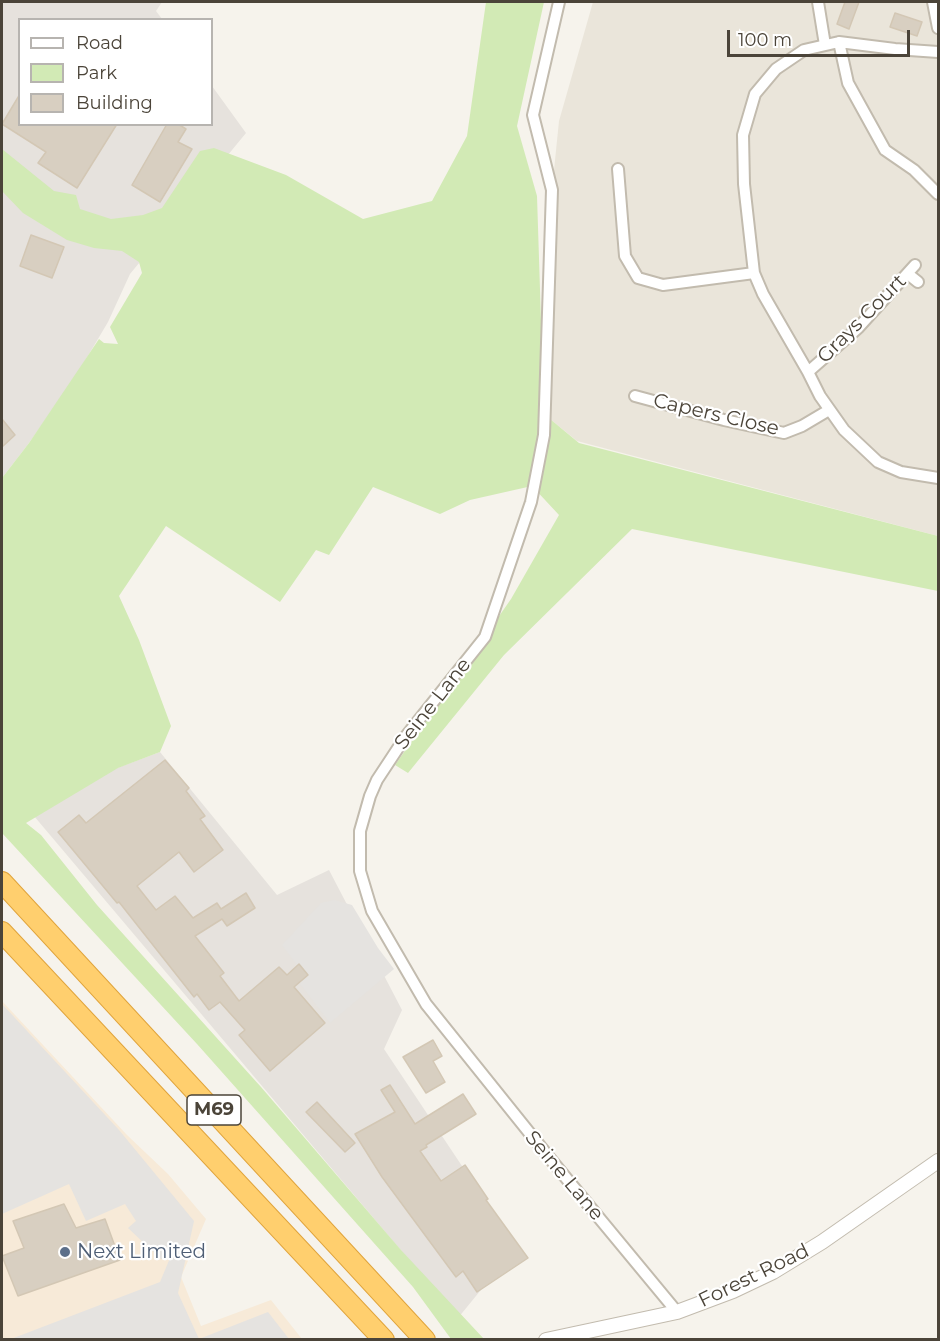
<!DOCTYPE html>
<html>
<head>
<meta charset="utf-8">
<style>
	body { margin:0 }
	#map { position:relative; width:940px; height:1341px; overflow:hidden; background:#f6f3ec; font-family:Montserrat,sans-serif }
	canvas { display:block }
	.frame { position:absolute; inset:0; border:3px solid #4b4439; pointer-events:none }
	.legend { position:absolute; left:18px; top:18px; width:195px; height:108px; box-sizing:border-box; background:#fff; border:2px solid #b7b4b0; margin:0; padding:8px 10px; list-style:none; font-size:18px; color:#4b4439 }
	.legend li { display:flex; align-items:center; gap:12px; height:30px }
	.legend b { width:30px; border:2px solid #b7b4b0 }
	.scale { position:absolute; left:727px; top:30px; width:183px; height:27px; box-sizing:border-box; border:3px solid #4b4439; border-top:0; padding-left:8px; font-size:18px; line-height:21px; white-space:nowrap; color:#4b4439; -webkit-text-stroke:4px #fff; paint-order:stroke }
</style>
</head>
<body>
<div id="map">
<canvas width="940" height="1341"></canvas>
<div class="frame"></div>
<ul class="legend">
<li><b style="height:8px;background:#fff"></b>Road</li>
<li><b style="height:16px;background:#d2eab5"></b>Park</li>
<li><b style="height:16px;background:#d8cfc1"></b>Building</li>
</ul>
<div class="scale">100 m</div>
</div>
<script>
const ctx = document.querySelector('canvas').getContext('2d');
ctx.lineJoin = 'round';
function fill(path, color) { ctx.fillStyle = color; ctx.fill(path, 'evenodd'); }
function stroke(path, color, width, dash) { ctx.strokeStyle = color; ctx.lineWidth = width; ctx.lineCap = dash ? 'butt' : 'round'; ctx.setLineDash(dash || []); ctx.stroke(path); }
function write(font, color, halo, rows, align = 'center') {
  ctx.font = font + ' Montserrat,sans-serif'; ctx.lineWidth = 4.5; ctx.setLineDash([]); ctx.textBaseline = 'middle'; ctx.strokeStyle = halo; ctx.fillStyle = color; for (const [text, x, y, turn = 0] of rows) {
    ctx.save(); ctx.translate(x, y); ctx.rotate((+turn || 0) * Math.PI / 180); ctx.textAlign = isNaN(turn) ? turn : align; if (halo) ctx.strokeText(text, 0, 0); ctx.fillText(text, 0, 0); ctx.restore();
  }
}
fill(new Path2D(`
	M593,2H938V536L577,441L545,415L552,190L559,121Z`), '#eae5da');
fill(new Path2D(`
	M2,1001L127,1135L168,1174L206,1219L181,1277L201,1326L271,1300L302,1339H2Z`), '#f7ead8');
fill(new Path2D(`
	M2,2H162L156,11L162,19L20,20V124H212V86L246,133L130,274L108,322L76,376L29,443L2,478Z
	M160,752L277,895L329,870L402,1010L384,1049L516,1247L458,1318L23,803Z`), '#e6e2dd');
fill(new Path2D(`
	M486,2H544L517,126L537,196L544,414L579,443L938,536V591L632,529L504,655L408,773L395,765L511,599L559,515L532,486L470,500L440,514L373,487L329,555L316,550L280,602L166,526L119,596L139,640L171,726L160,752L118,768L26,823L41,835L97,905L261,1087L401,1250L484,1339H451L413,1287L197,1044L2,833V478L29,443L99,339L104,343L118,344L110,327L142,273L139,262L122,251L94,248L67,240L23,213L2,191V149L54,191L76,195L80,209L111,219L143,215L162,208L200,151L214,148L286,175L363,219L432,201L467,136Z`), '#d2eab5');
fill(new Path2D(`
	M334,900L352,905L378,948L394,969L330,1023L294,976L300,969L282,945L321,903Z
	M2,1004L119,1130L194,1221L178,1293L199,1339L268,1312L289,1339H11L160,1282L170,1258L161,1259L128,1228L136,1221L125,1204L86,1221L69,1184L2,1214Z`), '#e5e3e0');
const building = new Path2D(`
	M845,2H859L849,29L837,24Z
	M895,13L922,22L917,36L890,27Z
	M20,94V124H117L77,188L38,163L46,152L2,124Z
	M167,124H178L186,129L178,142L192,149L160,202L132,185Z
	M31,235L64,247L52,278L20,266Z
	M2,419L15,435L2,447Z
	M165,760L189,788L186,791L205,816L200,819L223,850L194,872L179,852L137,886L156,910L175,896L193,918L217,903L221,909L246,893L255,908L227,926L222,919L195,936L224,973L220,976L239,1001L279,967L287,975L299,964L308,975L294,987L325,1023L270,1071L239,1035L245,1030L220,1002L209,1010L197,994L194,997L119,902L117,903L58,832L79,815L86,823Z
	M433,1040L442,1056L433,1061L445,1082L426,1093L403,1057Z
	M390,1085L415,1124L463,1094L476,1114L426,1145L427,1147L420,1151L441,1181L465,1165L488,1199L486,1200L528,1258L477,1292L463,1271L456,1277L382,1177L355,1134L395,1112L381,1090Z
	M317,1102L355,1143L345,1152L306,1112Z
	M64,1204L76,1228L105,1219L120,1260L18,1296L2,1256L24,1248L13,1221Z`);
fill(building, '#d8cfc1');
stroke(building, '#d3c7b4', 1.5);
const minor = new Path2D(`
	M559,2L533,115L552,190L544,435L531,502L485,637L406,736L377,780L370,796L360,831V871L372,911L426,1004L552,1161L677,1312
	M818,2L825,45
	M933,2L938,28
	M839,42L848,83L885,150L914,170L938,194
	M938,52L895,49L839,42L804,50L776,69L755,94L743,135L744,184L754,273L763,294L808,372L820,396L844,430L878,462L901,472L938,478
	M618,169L625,256L638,278L663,285L754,273
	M908,274L918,282
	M808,372L858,328L915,265
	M635,396L724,420L784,433L802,426L829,410`);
const tertiary = new Path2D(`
	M546,1340L677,1312L733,1291L773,1272L822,1242L938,1161`);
const motorway = new Path2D(`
	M2,882L425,1340
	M2,932L384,1340`);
stroke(minor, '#c2bbae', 14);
stroke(tertiary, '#c2bbae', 16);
stroke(motorway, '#e0a43c', 22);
stroke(minor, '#fff', 10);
stroke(tertiary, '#fff', 14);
stroke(motorway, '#ffcf6e', 20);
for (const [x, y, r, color] of [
	[65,1252,6,"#5c6f8a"]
]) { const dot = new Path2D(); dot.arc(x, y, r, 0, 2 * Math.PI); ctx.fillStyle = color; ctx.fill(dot); stroke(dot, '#fff', 2); }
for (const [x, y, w] of [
	[214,1110,54]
]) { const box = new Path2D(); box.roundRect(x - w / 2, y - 15, w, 30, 4.5); ctx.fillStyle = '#fff'; ctx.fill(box); stroke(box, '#4b4439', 1.5); }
write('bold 18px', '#4b4439', null, [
	["M69",214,1110]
]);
write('20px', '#4b4439', '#fff', [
	["Grays Court",862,319,-45],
	["Capers Close",716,415,13],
	["Seine Lane",433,704,-52],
	["Seine Lane",564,1176,50],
	["Forest Road",754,1276,-26]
]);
write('20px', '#4e5e75', '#fff', [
	["Next Limited",77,1252]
], 'left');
</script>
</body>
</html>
